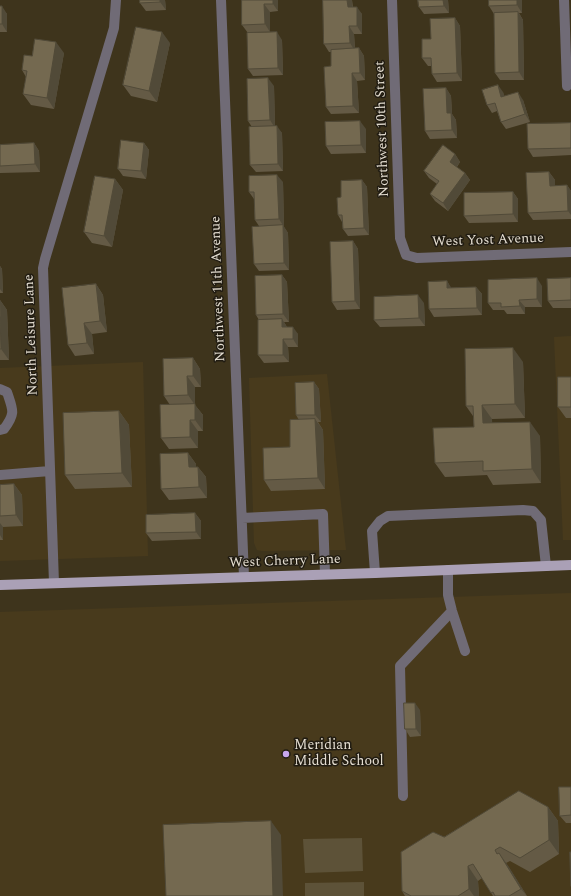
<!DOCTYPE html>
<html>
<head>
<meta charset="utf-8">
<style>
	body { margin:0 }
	canvas { display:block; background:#3e341c }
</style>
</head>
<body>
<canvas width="571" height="896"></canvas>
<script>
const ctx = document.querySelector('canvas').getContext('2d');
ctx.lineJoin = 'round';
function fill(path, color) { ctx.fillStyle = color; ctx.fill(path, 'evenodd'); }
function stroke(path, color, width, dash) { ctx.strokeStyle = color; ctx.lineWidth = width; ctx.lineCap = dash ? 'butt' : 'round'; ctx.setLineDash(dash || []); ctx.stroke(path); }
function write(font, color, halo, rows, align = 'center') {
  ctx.font = font + ' Spectral,serif'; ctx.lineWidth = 3; ctx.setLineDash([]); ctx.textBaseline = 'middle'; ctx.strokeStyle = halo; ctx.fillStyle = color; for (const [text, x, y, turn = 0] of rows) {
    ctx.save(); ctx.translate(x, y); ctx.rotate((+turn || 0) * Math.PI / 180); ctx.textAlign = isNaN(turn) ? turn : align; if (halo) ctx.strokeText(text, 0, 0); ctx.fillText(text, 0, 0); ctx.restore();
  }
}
fill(new Path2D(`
	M571,336V540H563L554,337Z
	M143,362L148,556L0,561V368Z
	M327,374L346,550L262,551L257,550L254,543L249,378Z
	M571,593V896H0V612Z`), '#483a1c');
fill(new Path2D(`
	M362,838L363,871L305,873L303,839Z
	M364,882V896H305V883Z`), '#5d5238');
stroke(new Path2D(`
	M221,0L244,577
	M392,0L400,238L406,255L417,258L571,252
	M564,0L567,86
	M0,389L7,392C13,410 16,413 4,429L0,430
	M0,475L50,471
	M242,518L323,514L325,574
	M448,570V595L452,611L465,651
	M375,573L372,531L380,521L388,516L523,510L533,511L541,520L546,566
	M54,583L43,268L45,259L114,28L116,0
	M403,796L400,666L452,611`), '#706b76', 10);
stroke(new Path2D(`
	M0,585L375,573L571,565`), '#aaa0b6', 10);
fill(new Path2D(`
	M165,0L166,10L146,11L140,3Z
	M242,0H278V11L270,12V32L248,33L242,25Z
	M323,0H352L353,7L362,14V34H354L355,48H359L364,56L365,80L357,81L359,113L331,114L326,107L331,66V52H329L324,44Z
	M448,0L449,13L424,14L419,7Z
	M489,0H522V13H519L523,20L524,80H500L495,73L494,14L489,6Z
	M0,6L7,14V32H0Z
	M455,18L460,26L462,81L437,82L432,74V66H428L422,58L431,39Z
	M282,40L283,75L253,76L248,69Z
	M170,43L157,102L131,96L123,85Z
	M64,53L54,109L31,105L23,94L26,77L22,70L32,56Z
	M274,86L275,126L282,133L283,171L256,172L250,165L252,127L248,121Z
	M446,88L451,96L452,114L456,120L457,138L430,139L425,131Z
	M503,92L504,96L523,100L530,122L506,129L501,122L497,111L492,113L487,105Z
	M571,123V155L533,157L528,149Z
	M366,129V153L331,154L326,146Z
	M34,143L39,151L40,172L0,173V145Z
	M144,143L149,150L146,179L123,176L118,169Z
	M455,154L460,162L457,167L465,173L470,180L448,211L435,201L430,194L437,184L429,178L424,171Z
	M549,172L555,180V186L567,185L571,191V219L533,220L528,213Z
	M115,179L123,190L112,247L92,243L84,232Z
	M362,180L367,187L369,235L348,236L343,229L342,222L338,215L341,197Z
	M283,182L284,227L288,233L289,270L259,271L254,264L259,226L255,220L254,199L249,192Z
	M513,192L518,199V222L469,223L464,216Z
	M353,241L358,249L360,309L337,310L332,302Z
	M0,266L2,269L3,293H0Z
	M282,275L287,282L289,322H284L287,327L298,334V347H288L289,362L264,363L258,355L259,320L256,315Z
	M571,278V308H553L548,301Z
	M447,281L451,288L476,287L482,294V315L434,317L429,309Z
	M96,284L103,295L107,332L92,334L94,354L75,356L68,345Z
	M542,286V307H525V314H507L504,310H493L488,303Z
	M0,300L7,310L9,360H0Z
	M424,303L425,326L380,327L374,320Z
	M193,358L200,369L201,387H195V405L203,415V431H198V448L169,449L161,438L170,405L164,396Z
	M523,362L525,418L492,419V423L540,436L541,483L493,485L487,475L445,477L435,463L474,427L473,416L466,406Z
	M571,377V418H566L558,407Z
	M314,382L319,389L321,422H318L323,430L325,489L271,491L264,480L290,447L299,420L296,415Z
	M119,411L129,425L132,487L75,489L65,475Z
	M188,453L196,464V467H198L206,477L207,498L169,500L161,489Z
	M14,484L22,495L23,526L3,527V540H0V485Z
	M195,513L201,521V539L152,541L146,533Z
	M420,710L421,736L410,737L405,729Z
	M571,787V823H566L560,816Z
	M548,807L558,821L559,854L530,872L510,861L506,863L527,896H493L482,878L478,881L479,896H405L402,891L444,837Z`), '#645a45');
fill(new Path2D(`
	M160,0H165L166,10L160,2Z
	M273,0H278V11L273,4Z
	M347,0H352L353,15L348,7Z
	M443,0H448L449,13L444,6Z
	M517,0H522V13L517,5Z
	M264,4L270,12V32L265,24Z
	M2,6L7,14V32L2,24Z
	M357,7L362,14V34L357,26Z
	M518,12L523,20L524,80L519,72Z
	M455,18L460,26L462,81L457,73Z
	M349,26L354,34L355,51L350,43Z
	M162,32L170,43L157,102L149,91Z
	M277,32L282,40L283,75L278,68Z
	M56,42L64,53L54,109L47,98Z
	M359,48L364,56L365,80L360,73Z
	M352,73L357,81L359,113L353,106Z
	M268,78L274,86L275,128L270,120Z
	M498,85L503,92L507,105L501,97Z
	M446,88L451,96L452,114L456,120L457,138L452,130L447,113Z
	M518,92L523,100L530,122L525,114Z
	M360,121L366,129V153L361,145Z
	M277,126L282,133L283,171L278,164Z
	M34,143L39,151L40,172L35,164Z
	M144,143L149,150L146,179L141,171Z
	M455,154L460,162L455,169L450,162Z
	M549,172L555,180V194L550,186Z
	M465,173L470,180L448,211L443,203Z
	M277,175L283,182L284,227L279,219Z
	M115,179L123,190L112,247L104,236Z
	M362,180L367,187L369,235L364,228Z
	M567,185L571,191V215L568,211Z
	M513,192L518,199V222L513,214Z
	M283,225L288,233L289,270L284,263Z
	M353,241L358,249L360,309L355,301Z
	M0,266L2,269L3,293L0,289Z
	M282,275L287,282L289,322L283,314Z
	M537,278L542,286V307L537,299Z
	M447,281L452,289L447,288Z
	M96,284L103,295L107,332L100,321Z
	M476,287L482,294V315L477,308Z
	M418,295L424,303L425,326L419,318Z
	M0,300L7,310L9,360L1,349Z
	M519,300L525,307V314L520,306Z
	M282,319L287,327H282Z
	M84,323L92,334L94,354L87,343Z
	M293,327L298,334V347L293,339Z
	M283,339L288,347L289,362L283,355Z
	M513,348L523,362L525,418L515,404Z
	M193,358L200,369L201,387L193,376Z
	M187,376L195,387V405L203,415V431L195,420V405L188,395Z
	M314,382L319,389L321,422L315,415Z
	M482,405L492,419L493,437L483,423Z
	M119,411L129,425L132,487L122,473Z
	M315,419L323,430L325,489L318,478Z
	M190,420L198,431V448L190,437Z
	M530,422L540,436L541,483L532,469Z
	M188,453L196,464V478L189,467Z
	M198,467L206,477L207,498L199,487Z
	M14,484L22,495L23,526L16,515Z
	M195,513L201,521V539L196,532Z
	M0,523L3,527V540L0,535Z
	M415,703L420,710L421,736L416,729Z
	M548,807L558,821L559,854L549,840Z
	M271,821L281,835L283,896H273Z
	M499,853L509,867L527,896L521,889Z
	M468,866L478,881L479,896H474L469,889Z`), '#514a38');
const building = new Path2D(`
	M140,0H160V2L140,3Z
	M242,0H273V4H264L265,24L242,25Z
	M323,0H347L348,7H357V26H349L350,43L324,44Z
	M418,0H443L444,6L419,7Z
	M489,0H517V5L489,6Z
	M0,6H2V24H0Z
	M518,12L519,72L495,73L494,13Z
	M455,18L457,73L432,74L431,58H422V39H431L430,19Z
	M136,27L162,32L149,91L123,85Z
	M277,32L278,68L248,69L247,33Z
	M35,39L56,42L47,98L23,94L27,71L22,70L24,55L32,56Z
	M359,48L360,73H352L353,106L326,107L324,67L331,66V50Z
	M268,78L270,120L248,121L247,79Z
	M498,85L501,97L518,92L525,114L501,122L495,103L487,105L482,90Z
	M446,88L447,113H451L452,130L425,131L423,89Z
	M360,121L361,145L326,146L325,122Z
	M571,123V148L528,149L527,124Z
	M277,126L278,164L250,165L249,127Z
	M121,140L144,143L141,171L118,169Z
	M34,143L35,164L0,166V145Z
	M443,145L455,154L450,162L465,173L443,203L430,194L439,181L424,171Z
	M549,172L550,186L567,185L568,211L528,213L526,173Z
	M277,175L279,219L255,220L254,192H249V176Z
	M95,176L115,179L104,236L84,232Z
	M362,180L364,228L343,229L342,215H338L337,198L341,197V181Z
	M513,192V214L464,216V193Z
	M283,225L284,263L254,264L252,227Z
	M353,241L355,301L332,302L330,242Z
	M282,275L283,314L256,315L255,276Z
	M537,278V299L519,300L520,306L501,307V303H488V280Z
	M571,278V300L548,301L547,279Z
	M447,281V288L476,287L477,308L429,309L428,282Z
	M96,284L100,321L84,323L87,343L68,345L62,288Z
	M418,295L419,318L374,320V297Z
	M0,317L1,349H0Z
	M282,319V327H293V339H283V355H258V320Z
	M513,348L515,404L482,405L483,423L530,422L532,469L483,471V461L435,463L433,428L474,427L473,406H466L465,349Z
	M193,358V376H187L188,395L164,396L163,359Z
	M558,377H571V407H558Z
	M314,382L315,415H296L295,383Z
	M195,404V420H190V437L161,438L160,405Z
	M119,411L122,473L65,475L63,413Z
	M315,419L318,478L264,480L263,448L290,447V420Z
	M188,453L189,467H198L199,487L161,489L160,454Z
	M14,484L16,515L0,516V485Z
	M195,513L196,532L146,533V515Z
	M404,703H415L416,729H405Z
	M559,787H571V815L560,816Z
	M519,791L548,807L549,840L520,858L500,847L495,850L497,854L499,853L521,889L509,896H495L493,892L491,893L473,864L468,866L469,889L458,896H411L402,891L401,852L433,832L444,837Z
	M271,821L273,896H166L163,825Z
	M570,852H571V886Z`);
fill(building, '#746950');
stroke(building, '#514a38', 1);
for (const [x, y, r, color] of [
	[286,754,4,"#c7a6ef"]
]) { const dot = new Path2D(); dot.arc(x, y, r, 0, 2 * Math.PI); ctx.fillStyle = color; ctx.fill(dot); stroke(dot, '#211c12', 1.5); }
write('14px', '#e5ded1', '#211c12', [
	["Northwest 10th Street",383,129,-92],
	["West Yost Avenue",488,241,-2],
	["Northwest 11th Avenue",219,289,-92],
	["North Leisure Lane",32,335,-92],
	["West Cherry Lane",285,562,-2]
]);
write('14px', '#e5ded1', '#211c12', [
	["Meridian",294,746],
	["Middle School",294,762]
], 'left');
</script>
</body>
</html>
